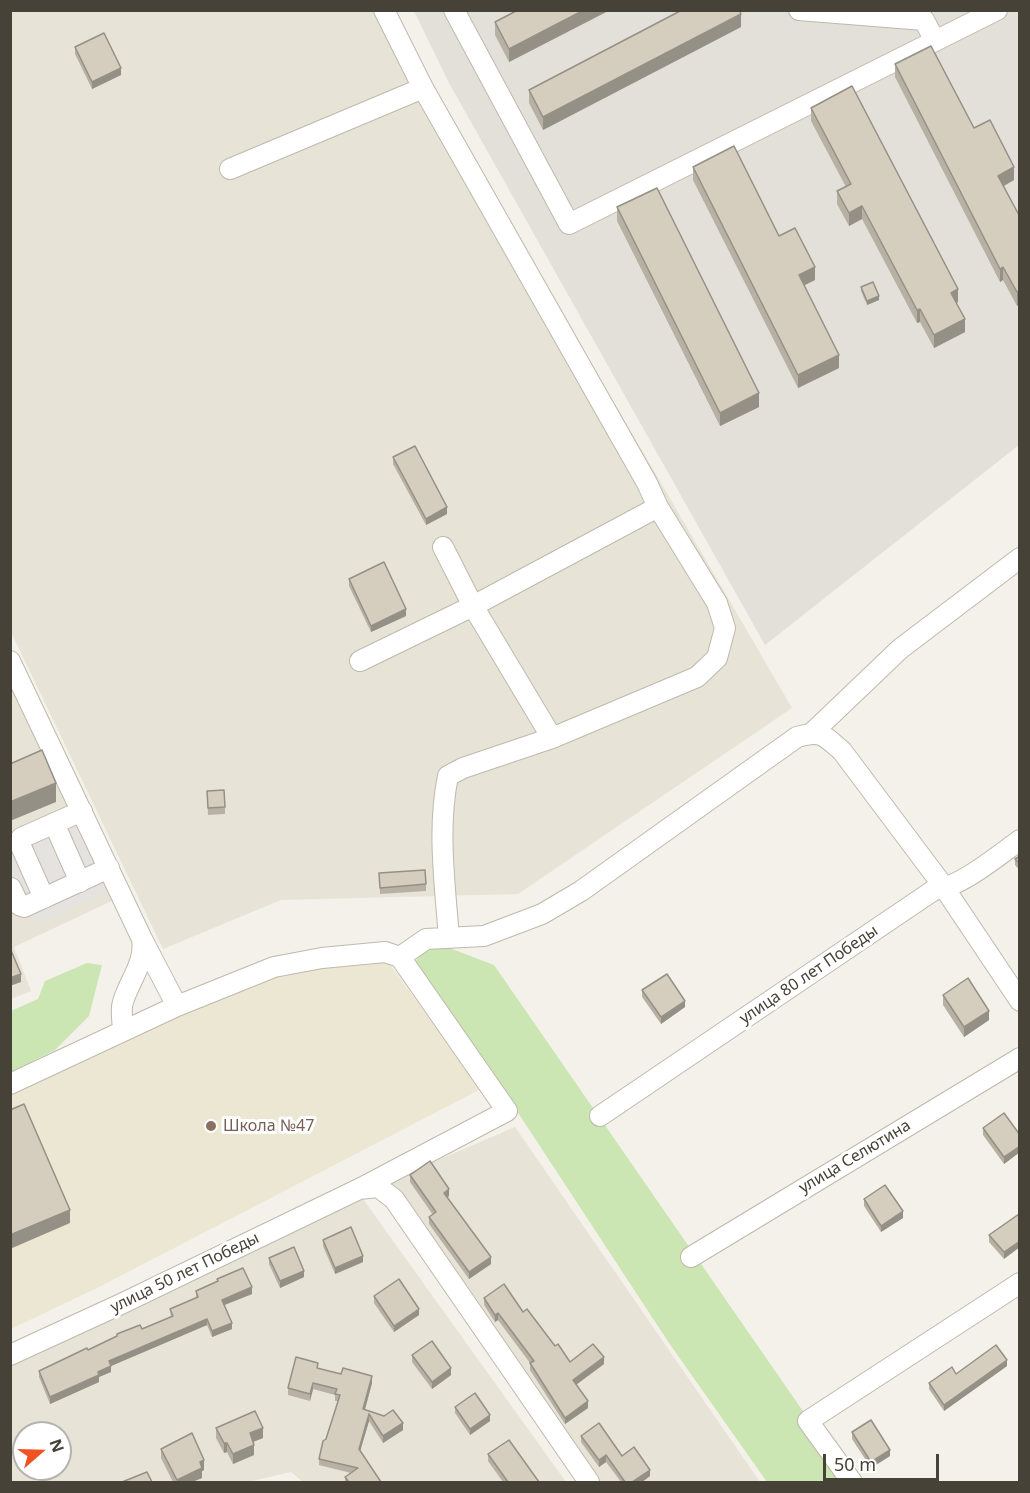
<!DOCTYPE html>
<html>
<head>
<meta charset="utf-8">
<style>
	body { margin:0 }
	#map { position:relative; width:1030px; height:1493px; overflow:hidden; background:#f3f1e9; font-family:"Noto Sans",sans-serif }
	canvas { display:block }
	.frame { position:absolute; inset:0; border:12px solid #474237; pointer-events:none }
	.north { position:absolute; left:12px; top:1421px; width:60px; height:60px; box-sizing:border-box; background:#fff; border:2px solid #b5b3af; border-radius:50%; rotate:70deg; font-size:16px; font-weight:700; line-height:24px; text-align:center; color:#474237 }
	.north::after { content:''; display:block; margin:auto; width:21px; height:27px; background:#f05223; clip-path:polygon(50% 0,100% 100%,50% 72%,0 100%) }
	.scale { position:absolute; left:823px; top:1454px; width:116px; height:27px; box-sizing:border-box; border:3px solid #474237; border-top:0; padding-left:8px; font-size:18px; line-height:21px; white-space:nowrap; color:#474237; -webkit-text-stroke:4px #fff; paint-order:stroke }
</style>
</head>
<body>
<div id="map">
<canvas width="1030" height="1493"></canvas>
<div class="frame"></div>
<div class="north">N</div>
<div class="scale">50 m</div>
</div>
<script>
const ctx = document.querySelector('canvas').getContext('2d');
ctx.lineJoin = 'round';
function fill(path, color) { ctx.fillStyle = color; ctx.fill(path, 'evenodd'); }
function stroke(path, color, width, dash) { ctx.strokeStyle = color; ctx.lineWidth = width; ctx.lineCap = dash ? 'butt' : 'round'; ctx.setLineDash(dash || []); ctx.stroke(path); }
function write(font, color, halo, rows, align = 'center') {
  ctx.font = font + ' "Noto Sans",sans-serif'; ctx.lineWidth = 6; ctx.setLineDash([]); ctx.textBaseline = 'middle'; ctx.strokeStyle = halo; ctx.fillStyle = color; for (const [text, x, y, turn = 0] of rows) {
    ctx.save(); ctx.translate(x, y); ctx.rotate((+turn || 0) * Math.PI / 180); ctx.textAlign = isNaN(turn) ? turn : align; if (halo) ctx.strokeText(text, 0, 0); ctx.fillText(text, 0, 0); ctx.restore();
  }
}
fill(new Path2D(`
	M11,11H378L431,88L792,708L518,894L281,900L163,949L11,632Z
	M10,683L116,899L14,947L31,991L11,999Z
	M515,1127L760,1482H595L387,1182Z
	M363,1199L566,1482H303L291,1472L248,1482H13L10,1477V1363ZM24,1433H60V1469H24Z`), '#e7e3d7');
fill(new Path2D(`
	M414,11H1019V445L765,645L449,83Z`), '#e3e0da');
fill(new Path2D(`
	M386,959L481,1089L97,1288L11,1329L10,1091L278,971Z`), '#ece7d3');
fill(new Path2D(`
	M425,948L452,949L494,965L852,1482H767L669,1343L509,1099L409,971Z
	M87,963L102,965L89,1016L55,1050L11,1072V1011L38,999L45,981Z`), '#cbe6b3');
fill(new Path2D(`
	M74,819L95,867L84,873L63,824Z
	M50,831L71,879L48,889L27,841Z
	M10,838L35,896L24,901L11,871Z
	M102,877L109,891L36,924L30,911Z`), '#e5e3e0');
const minor = new Path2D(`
	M384,10L423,88L647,483L658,507L717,603L725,628L717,658L697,677L552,738L463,768L448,776C437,828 445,885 449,938
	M454,10L569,224L997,10
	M799,10L924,20L935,41
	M230,169L423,88
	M443,547L473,606L552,738
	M10,661L142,939C146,962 129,981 123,1002C120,1011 123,1022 123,1031
	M360,661L473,606L658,507
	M812,733L900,649L1020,558
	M54,823L80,882
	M11,888L19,905L24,907L109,868
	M44,898L19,842L21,838L82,811
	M142,939L177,1006
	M10,1084L177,1006L274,967L322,958L385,952L400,957L426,939L484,936L542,914L581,891L797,737C822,730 823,735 842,751L941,883L1020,1001
	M600,1116L934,890C959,888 999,855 1020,840
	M361,1188L507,1111L400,957
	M691,1257L1020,1058
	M10,1355L121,1304L359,1189L378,1187L394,1199L589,1482
	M852,1482L808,1421L1020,1283`);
stroke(minor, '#bfb9ac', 22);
stroke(minor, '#fff', 20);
fill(new Path2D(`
	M518,10H610L509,62L495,35V22Z
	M741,27L543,130L529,103V90Z
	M75,47L121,75L92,89L75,54Z
	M895,64L974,128L1014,180L1004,186L1020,217L1017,306L1003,280L1000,282L895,77Z
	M811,108L958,302L956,303L965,332L934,348L920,322L917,323L862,219L849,226L837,204V191L846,187L811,121Z
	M693,167L779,236L815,280L804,285L839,368L798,388L693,180Z
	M617,207L759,407L720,426L617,221Z
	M861,287L879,300L867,305L861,291Z
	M393,457L447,514L426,525L393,464Z
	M349,579L406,616L371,632L349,586Z
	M207,791L225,807V814L208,815Z
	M1020,856V871L1015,865V859Z
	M379,873L426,884V891L380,894Z
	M642,990L685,1007L661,1024L642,997Z
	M943,995L989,1020L964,1037L943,1005Z
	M983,1128L1020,1135V1152L1004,1164L983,1135Z
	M410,1175L449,1196L447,1197L491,1264L469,1279L429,1224V1217L433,1215L410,1182Z
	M864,1199L903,1218L881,1232L864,1206Z
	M1019,1214L1004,1259L989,1242V1235Z
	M323,1240L363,1262L335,1274L323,1246Z
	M269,1258L304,1277L280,1288L269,1264Z
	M217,1279L252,1294L224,1305L232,1329L212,1337L207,1325L111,1366V1372L99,1377V1382L50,1404L39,1377V1371L117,1337V1334L142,1329L171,1317L170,1309L196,1298V1291L217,1282Z
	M374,1296L419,1315L394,1332L374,1303Z
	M484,1298L523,1312L570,1362L604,1364L576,1385L588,1408L565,1424L530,1370V1363L498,1320L495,1322L484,1305Z
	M412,1355L451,1375L432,1389L412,1362Z
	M1007,1366L944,1411L929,1389V1383L956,1374Z
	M318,1368L372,1383L365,1410L403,1430L383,1443L369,1421L360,1451L381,1482H345V1477L351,1473L319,1465V1459L338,1401H335V1395L313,1389L310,1401L288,1395V1388Z
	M455,1407L490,1421L470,1435L455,1413Z
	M216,1428L263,1438L253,1442L254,1455L233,1464L227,1452L224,1453L216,1438Z
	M852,1432L890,1456L871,1468L852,1439Z
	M581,1436L622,1456L650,1476L642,1482H621L606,1462L599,1467L581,1442Z
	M161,1449L204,1470L202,1471V1478L192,1482H173L161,1458Z
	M488,1454L539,1482H503L488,1461Z`), '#b7b1a4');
fill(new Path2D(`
	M584,10H610L509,62V49Z
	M741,14V27L543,130V117Z
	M121,68V75L92,89V82Z
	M1014,167V180L998,189V176Z
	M862,206V219L849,226V213Z
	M815,267V280L799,288V275Z
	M1003,267V280L1000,282V269Z
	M958,289V302L951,306V293Z
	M1020,291V304L1017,306V292Z
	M879,296V300L867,305V301Z
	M920,309V322L917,323V310Z
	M965,319V332L934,348V335Z
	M839,355V368L798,388V375Z
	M759,393V407L720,426V413Z
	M447,507V514L426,525V519Z
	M406,609V616L371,632V626Z
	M56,783V802L10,821V802Z
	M21,974V982L10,986V978Z
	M685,1001V1007L661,1024V1017Z
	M989,1011V1020L964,1037V1027Z
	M1020,1146V1152L1004,1164V1157Z
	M449,1189V1196L444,1199V1193Z
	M70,1210V1223L10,1249V1235Z
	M903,1211V1218L881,1232V1226Z
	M1020,1241V1247L1004,1259V1252Z
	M363,1256V1262L335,1274V1268Z
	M491,1257V1264L469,1279V1272Z
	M304,1271V1277L280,1288V1281Z
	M252,1287V1294L222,1306V1300Z
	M419,1309V1315L394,1332V1326Z
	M498,1313V1320L495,1322V1315Z
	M207,1319V1325L111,1366V1372L99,1377V1382L50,1404V1397L98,1372L109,1361Z
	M232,1323V1329L212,1337V1331Z
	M604,1357V1364L573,1387V1380Z
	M1007,1360V1366L944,1411V1405Z
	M451,1368V1375L432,1389V1382Z
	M372,1376V1383L363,1416V1409Z
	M313,1383V1389L310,1401V1394Z
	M588,1401V1408L565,1424V1418Z
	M369,1414V1421L359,1455V1449Z
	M490,1415V1421L470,1435V1429Z
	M403,1423V1430L383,1443V1436Z
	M263,1428V1438L250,1443V1433Z
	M224,1443H227V1452L224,1453Z
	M254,1445V1455L233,1464V1454Z
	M890,1450V1456L871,1468V1462Z
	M606,1455V1462L599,1467V1460Z
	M204,1460V1470L202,1471V1478L192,1482H177V1480L200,1462Z
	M650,1470V1476L642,1482H632Z`), '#959086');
const building = new Path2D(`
	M518,10H584L509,49L495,22Z
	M682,10H739L741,14L543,117L529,90Z
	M104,33L121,68L92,82L75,47Z
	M931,46L974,128L990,120L1014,167L998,176L1020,217V291L1017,292L1003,267L1000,269L895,64Z
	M852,86L958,289L951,293L965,319L934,335L920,309L917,310L862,206L849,213L837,191L851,184L811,108Z
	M734,146L779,236L795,228L815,267L799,275L839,355L798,375L693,167Z
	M657,188L759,393L720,413L617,207Z
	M873,282L879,296L867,301L861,287Z
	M415,446L447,507L426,519L393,457Z
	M384,562L406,609L371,626L349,579Z
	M42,750L56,783L10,802V764Z
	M224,790L225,807L208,808L207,791Z
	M1020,856V864L1015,859Z
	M425,870L426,884L380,888L379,873Z
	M10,948L21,974L10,978Z
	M667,974L685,1001L661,1017L642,990Z
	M968,978L989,1011L964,1027L943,995Z
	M24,1104L70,1210L10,1235V1110Z
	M1004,1113L1020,1135V1146L1004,1157L983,1128Z
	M430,1161L449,1189L444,1193L491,1257L469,1272L429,1217L436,1212L410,1175Z
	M885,1185L903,1211L881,1226L864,1199Z
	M1019,1214L1020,1241L1004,1252L989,1235Z
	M351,1227L363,1256L335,1268L323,1240Z
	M294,1247L304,1271L280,1281L269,1258Z
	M243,1268L252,1287L222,1300L232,1323L212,1331L207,1319L109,1361L111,1366L98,1372L99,1375L50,1397L39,1371L87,1348L88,1350L117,1336V1334L140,1325L142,1329L173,1316L170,1309L198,1297L196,1291L218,1281L217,1279Z
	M399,1279L419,1309L394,1326L374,1296Z
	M504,1284L523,1312L527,1309L555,1346L558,1344L570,1362L593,1344L604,1357L573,1380L588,1401L565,1418L530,1363L534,1361L498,1313L495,1315L484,1298Z
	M432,1341L451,1368L432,1382L412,1355Z
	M996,1345L1007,1360L944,1405L929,1383L952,1367L956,1374Z
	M296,1357L318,1363L317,1368L341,1374L343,1368L372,1376L363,1409L384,1416L393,1410L403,1423L383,1436L369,1414L359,1449L381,1482H349L345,1477L358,1468L319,1459L323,1441L326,1439L340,1395L335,1394L337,1389L313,1383L310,1394L288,1388Z
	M475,1393L490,1415L470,1429L455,1407Z
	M255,1411L263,1428L250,1433L254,1445L233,1454L227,1443H224L216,1428Z
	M871,1420L890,1450L871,1462L852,1432Z
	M599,1423L622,1456L634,1447L650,1470L632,1482H625L606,1455L599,1460L581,1436Z
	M192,1433L204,1460L200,1462L202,1468L177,1480L161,1449Z
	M509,1440L539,1482H508L488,1454Z
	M147,1472L152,1482H122Z`);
fill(building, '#d5cebf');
stroke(building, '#959086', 1.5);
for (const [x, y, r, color] of [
	[211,1126,6,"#8d6e63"]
]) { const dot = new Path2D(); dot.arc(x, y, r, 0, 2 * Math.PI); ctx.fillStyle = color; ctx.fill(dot); stroke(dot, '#fff', 2); }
write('16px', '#474237', '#fff', [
	["улица 80 лет Победы",809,975,-34],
	["улица Селютина",855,1157,-31],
	["улица 50 лет Победы",185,1273,-26]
]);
write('16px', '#785e54', '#fff', [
	["Школа №47",223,1126]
], 'left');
</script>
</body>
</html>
